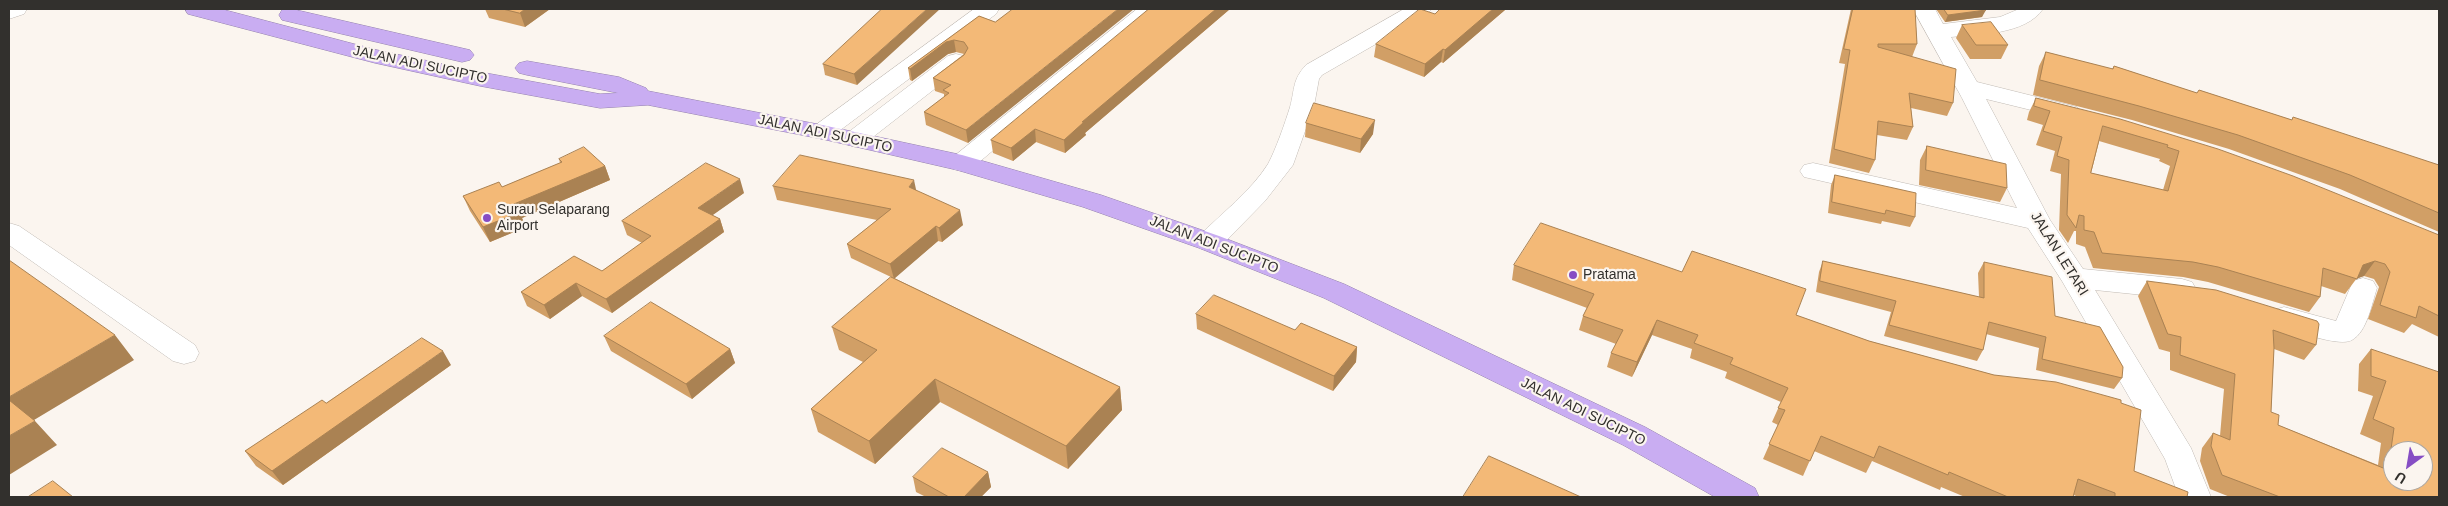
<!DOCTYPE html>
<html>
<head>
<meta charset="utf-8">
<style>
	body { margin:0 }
	#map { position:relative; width:2448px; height:506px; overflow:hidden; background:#fbf5ef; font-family:Helvetica,sans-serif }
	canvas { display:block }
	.frame { position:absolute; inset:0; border:10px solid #32302d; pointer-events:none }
	.north { position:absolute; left:2383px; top:441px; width:50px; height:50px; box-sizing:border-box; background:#fbf5ef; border:1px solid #aba6a1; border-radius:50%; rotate:212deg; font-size:14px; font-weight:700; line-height:20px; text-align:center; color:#32302d }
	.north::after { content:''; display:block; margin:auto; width:18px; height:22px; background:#864dc4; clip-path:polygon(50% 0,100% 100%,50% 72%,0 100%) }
</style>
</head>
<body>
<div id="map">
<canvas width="2448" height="506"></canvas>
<div class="frame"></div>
<div class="north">U</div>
</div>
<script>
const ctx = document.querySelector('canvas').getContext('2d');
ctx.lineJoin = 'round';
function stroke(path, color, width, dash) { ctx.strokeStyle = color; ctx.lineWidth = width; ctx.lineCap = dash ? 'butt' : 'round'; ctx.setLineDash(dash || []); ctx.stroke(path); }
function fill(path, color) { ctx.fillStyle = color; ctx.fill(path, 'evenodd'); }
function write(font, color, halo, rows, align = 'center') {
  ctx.font = font + ' Helvetica,sans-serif'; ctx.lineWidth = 4.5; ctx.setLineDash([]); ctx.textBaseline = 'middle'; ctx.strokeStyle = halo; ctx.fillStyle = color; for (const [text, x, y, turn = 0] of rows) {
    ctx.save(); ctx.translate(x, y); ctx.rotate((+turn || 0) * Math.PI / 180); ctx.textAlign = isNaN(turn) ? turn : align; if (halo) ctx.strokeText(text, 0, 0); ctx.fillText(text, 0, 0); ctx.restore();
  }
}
const minor = new Path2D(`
	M9,9H27L24,14L9,19Z
	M974,9H999L996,14L831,137L822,139L813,137L810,132L813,127Z
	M1137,9H1161L971,169L962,171L953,169L949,163L953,157Z
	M1404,9H1431L1428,14L1322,75L1319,79L1314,106L1293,165L1265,201L1219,248L1209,251L1199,248L1195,242L1199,236C1222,213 1251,191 1268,164C1276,149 1285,123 1290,107C1295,89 1292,80 1306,65Z
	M1913,9H1935L1943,24L2000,17L2019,9H2043C2025,35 1979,34 1951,37L1977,82L2077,107L2080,112L2077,117L2068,119L1986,99L2050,220L2083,269L2182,279L2192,282L2196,289L2192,296L2182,299L2095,290L2191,448L2211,497H2179L2165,459L2062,281L2028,228L1813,179L1804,177L1800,171L1804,165L1813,163L2017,208L1962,98Z
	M956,54L964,56L968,61L964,66L864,144L855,147L846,144L843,139L846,134L948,56Z
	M9,223L19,226L195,345L199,353L195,361L184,364L173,361L9,245Z
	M2363,278L2373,281L2377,288C2372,303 2367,332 2352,340C2340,348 2289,329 2274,324L2270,317L2274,310L2284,307L2336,321L2353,281Z`);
const highway = new Path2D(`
	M185,9H221L377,50L480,72L600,94L618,93L527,75L519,73L515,68L519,63L527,61L619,77L646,88L648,91L822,125L962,155L1101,195L1219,236L1344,284L1645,427L1755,488L1759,497H1715L1623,445L1324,298L1199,248L1083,207L957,170L822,139L648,105L600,108L480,86L375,63L188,14Z
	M292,9L470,50L474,55L470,60L462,62L282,20L279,15L282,10Z`);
stroke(minor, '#c0bab4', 1);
stroke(highway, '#9481ad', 1);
fill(minor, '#fff');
fill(highway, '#c9adf2');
fill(new Path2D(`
	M485,9H550L525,27L489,18Z
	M882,9L857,85L825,75L823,64Z
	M1149,9H1230L1085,133L1086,135L1065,153L1036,142L1013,161L993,153L991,140Z
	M1851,9H1915L1917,44L1912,57L1953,103L1947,116L1911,108L1913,127L1907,140L1877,135L1875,160L1869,173L1829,163L1845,64L1839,63Z
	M1936,9H1984L1982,17L1945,22Z
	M1505,10L1443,63L1441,62L1424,77L1374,57L1376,44L1435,14Z
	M979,16L995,22L968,143L926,125L924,112L944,97V94L935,91L933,78L964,54L956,52L948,54L912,81L910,80L908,68Z
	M1962,25L2008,45L2001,59H1970L1956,38Z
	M2046,52L2112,69L2114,66L2197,93L2199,90L2292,120L2439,165V232L2340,189L2229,149L2132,120L2033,95L2039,66Z
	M2036,98L2439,235V337L2412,324L2404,333L2368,319L2379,287L2374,279L2364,276L2357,278L2345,294L2321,286L2320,297L2309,312L2208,282L2183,277L2093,268L2085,247L2076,244V231H2074L2068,243L2059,230L2061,174L2050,171L2055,151L2036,145L2043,125L2027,120L2029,112ZM2099,141L2160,159L2159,161L2170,166L2163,190L2091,173Z
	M1306,123L1373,134L1360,153L1305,137Z
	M1927,146L2007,188L2000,202L1919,185L1920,160Z
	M559,159L605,166L610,180L522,218L526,227L490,242L470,211L463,196L502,187L560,163Z
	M1835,175L1915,217L1910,227L1882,221L1881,224L1828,213L1831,185Z
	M773,186L916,190L963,225L942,242L938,241L894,278L1120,387L1122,410L1068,469L940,402L875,464L818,432L811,409L863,362L839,350L832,327L891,277L851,258L847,244L877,220L777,200Z
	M744,193L712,215L720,219L724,232L612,313L582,296L550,319L527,306L521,292L602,271L642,243L627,235L622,221Z
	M1823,261L1979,297L1978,273L1984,262L2055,316L2122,378L2114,389L2036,370L2039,348L1986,334L1983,350L1977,361L1884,336L1891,312L1816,292L1819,272Z
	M1514,265L1796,315L1869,341L1994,375L2121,403L2134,471L2187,497H2078L2074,495L2073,497H1965L1941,487L1940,490L1872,461L1866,473L1814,451L1803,476L1763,459L1778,425L1772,422L1781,402L1725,378L1727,372L1690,358L1692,349L1652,335L1632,377L1607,367L1611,353L1616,344L1579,330L1583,316L1587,308L1512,280Z
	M2147,281L2316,345L2304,360L2274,349L2271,412L2278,425L2378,465L2381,443L2360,434L2373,396L2358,391L2359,364L2371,349L2439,497H2230L2210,489L2200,461L2202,448L2213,433L2220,436L2224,389L2170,370V352L2159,349L2138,296Z
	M1196,314L1295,330L1357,347L1356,362L1333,391L1197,329Z
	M604,336L730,349L735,363L692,399L611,351Z
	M451,365L283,485L256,466L245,451L326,403Z
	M988,472L991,487L981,497H926L916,492L913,477Z`), '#d19f66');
fill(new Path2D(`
	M525,9H550L525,27L520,13Z
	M927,9H940L857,85L854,74Z
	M1118,9H1134L968,143L966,130Z
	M1216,9H1230L1085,133L1086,135L1065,153L1064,140L1082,122Z
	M1493,9H1505V10L1443,63L1445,50Z
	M1986,10L1982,17L1945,22L1948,15Z
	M954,40L956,52L948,54L912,81L910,69L946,42Z
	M1443,49L1441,62L1424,77L1425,64Z
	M1375,120L1373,134L1360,153L1361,139Z
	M1035,129L1036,142L1013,161L1011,148Z
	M605,166L610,180L522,218L526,227L490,242L483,227L514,204Z
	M740,179L744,193L703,222L698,208Z
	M914,180L917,194L909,187Z
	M960,210L963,225L942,242L939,228Z
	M720,219L724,232L612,313L606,299Z
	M936,226L938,241L894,279L890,264Z
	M2375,261L2364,276L2356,279L2363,265Z
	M576,283L582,296L550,319L544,305Z
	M1657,320L1652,335L1632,377L1637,362Z
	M115,335L134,360L29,423L9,401V397Z
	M1357,347L1356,362L1333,391L1334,376Z
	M730,349L735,363L692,399L686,384Z
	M443,351L451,365L283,485L272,471Z
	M935,379L940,402L875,464L869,441Z
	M1120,387L1122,410L1068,469L1066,446Z
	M35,421L57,445L9,475V436Z
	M988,472L991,487L981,497H964Z`), '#aa8253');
const building = new Path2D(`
	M503,9H525L520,13Z
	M882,9H927L854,74L823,64Z
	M1013,9H1118L966,130L924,112L949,93L943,90L951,85L933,78L964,55L968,48L964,42L954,40L946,42L910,69L908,68L979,16L995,22Z
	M1149,9H1216L1082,122H1084L1064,140L1035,129L1011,148L991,140Z
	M1420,9L1435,14L1440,9H1493L1445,50L1443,49L1425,64L1376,44Z
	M1853,9H1915L1917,44H1878V47L1956,69L1953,103L1909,93L1913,127L1878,121L1875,160L1834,149L1850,50L1844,49Z
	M1944,9H1984L1986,10L1948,15Z
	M1991,22L2008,45H1976L1962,25Z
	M2046,52L2113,69L2114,66L2197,93L2199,90L2292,120L2293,117L2439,165V213L2350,175L2238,135L2139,106L2040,80Z
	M2036,98L2120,119L2218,149L2293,176L2439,235V316L2419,306L2416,318L2380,305L2390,272L2385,264L2375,261L2363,265L2357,279L2323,268L2320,297L2218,267L2193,262L2102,253L2094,232L2084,230V216L2079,215L2076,228L2067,215L2069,160L2057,156L2062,137L2043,131L2050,111L2034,106ZM2103,126L2168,145L2167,147L2179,151L2168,191L2091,173Z
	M1314,103L1375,120L1361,139L1306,123Z
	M1927,146L2006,164L2007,188L1926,170Z
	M584,147L605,166L514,204L520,212L483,227L463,196L499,182L502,187L562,162L559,159Z
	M800,155L914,180L909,187L960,210L939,228L936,226L890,264L847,244L891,209L773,186Z
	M706,163L740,179L698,208L720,219L606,299L576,283L544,305L521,292L574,256L602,271L651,236L622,221Z
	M1835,175L1916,193L1915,217L1886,210L1885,214L1832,202Z
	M1541,223L1682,272L1692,251L1806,289L1796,315L1869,341L1994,375L2056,382L2121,400V403L2141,410L2134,471L2188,492L2187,497H2115V493L2078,479L2073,497H2008L1949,472L1948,475L1879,446L1874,458L1821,436L1810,461L1769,444L1785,410L1778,408L1788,388L1730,364L1733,358L1694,343L1698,335L1657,320L1637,362L1611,353L1623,330L1583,316L1594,294L1514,265Z
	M9,260L115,335L9,397Z
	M1823,261L1984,298V262L2052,277L2055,316L2100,327L2123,367L2122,378L2042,359L2046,337L1989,322L1983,350L1889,325L1896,301L1820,281Z
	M891,277L1120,387L1066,446L935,379L869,441L811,409L877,350L832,327Z
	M2147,281L2216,290L2317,321L2319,324L2316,345L2273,330L2274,348L2271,412L2279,415L2278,425L2388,470L2394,428L2373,419L2386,381L2371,376V349L2439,372V497H2280L2222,475L2211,446L2213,433L2230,440L2235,374L2180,355L2181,337L2168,334ZM2393,451H2423V481H2393Z
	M1214,295L1295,330L1301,323L1357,347L1334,376L1196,314Z
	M651,302L730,349L686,384L604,336Z
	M422,338L443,351L272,471L245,451L322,400L326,403Z
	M9,400L35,421L9,436Z
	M942,448L988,472L964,497H949L913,477Z
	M1489,456L1581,497H1463Z
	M53,481L73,497H28Z`);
fill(building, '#f3b977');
stroke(building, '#aa8253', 1);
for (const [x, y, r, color] of [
	[487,218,5,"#864dc4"],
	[1573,275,5,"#864dc4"]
]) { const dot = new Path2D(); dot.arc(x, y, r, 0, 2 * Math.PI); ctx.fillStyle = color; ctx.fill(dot); stroke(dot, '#fbf5ef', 2); }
write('14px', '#32302d', '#fbf5ef', [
	["JALAN ADI SUCIPTO",420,65,12],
	["JALAN ADI SUCIPTO",825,134,12],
	["JALAN ADI SUCIPTO",1214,245,21],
	["JALAN LETARI",2059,254,58],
	["JALAN ADI SUCIPTO",1583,412,26]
]);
write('14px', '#32302d', '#fbf5ef', [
	["Surau Selaparang",497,210],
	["Airport",497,226],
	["Pratama",1583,275]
], 'left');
</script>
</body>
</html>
